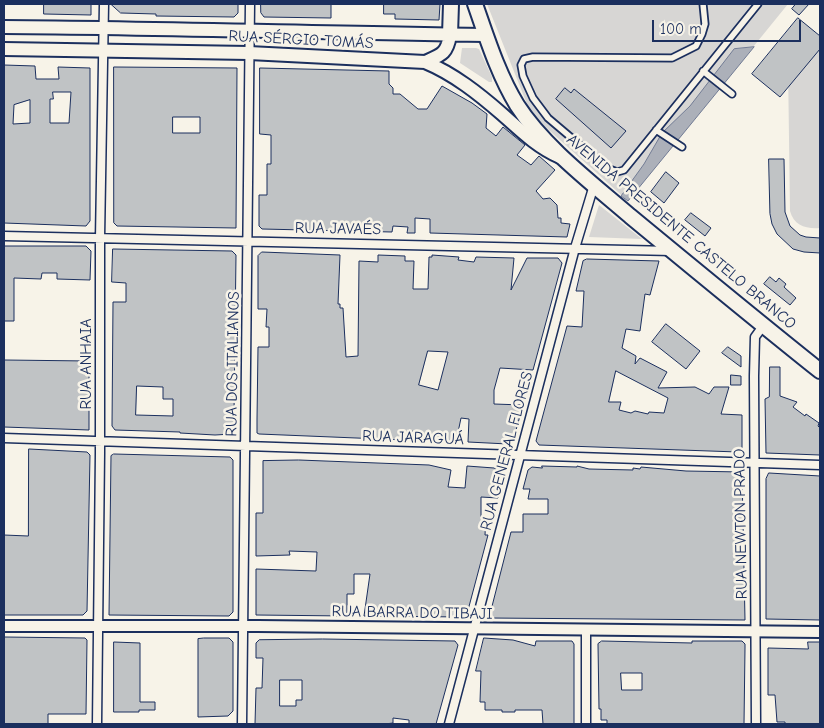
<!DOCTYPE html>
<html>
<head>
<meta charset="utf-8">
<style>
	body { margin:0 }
	#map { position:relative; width:824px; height:728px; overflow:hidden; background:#f7f3e8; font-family:"Comic Neue",sans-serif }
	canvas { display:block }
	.frame { position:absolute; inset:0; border:5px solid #1b2f5e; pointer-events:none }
	.scale { position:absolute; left:652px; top:20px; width:149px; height:22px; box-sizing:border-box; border:2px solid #1b2f5e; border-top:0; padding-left:6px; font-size:15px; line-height:18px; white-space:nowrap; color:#1b2f5e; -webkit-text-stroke:4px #f7f3e8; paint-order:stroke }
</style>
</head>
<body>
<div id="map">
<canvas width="824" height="728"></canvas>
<div class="frame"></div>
<div class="scale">100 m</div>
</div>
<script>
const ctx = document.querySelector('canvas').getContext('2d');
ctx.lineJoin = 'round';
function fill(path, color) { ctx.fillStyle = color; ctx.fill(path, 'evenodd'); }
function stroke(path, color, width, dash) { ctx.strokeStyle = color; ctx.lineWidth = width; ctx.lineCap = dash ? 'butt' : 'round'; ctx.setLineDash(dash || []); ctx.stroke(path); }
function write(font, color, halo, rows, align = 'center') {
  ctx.font = font + ' "Comic Neue",sans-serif'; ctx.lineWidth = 5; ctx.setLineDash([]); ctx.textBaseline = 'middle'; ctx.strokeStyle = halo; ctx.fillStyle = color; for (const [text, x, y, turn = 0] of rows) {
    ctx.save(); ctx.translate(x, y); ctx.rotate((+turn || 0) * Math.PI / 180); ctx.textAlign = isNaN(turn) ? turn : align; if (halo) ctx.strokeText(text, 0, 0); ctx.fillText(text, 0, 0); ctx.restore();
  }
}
fill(new Path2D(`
	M487,4H788L628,201L531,114Z
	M462,48H476L479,49L492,77V82H489L460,63Z
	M820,48V228C806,229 794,226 790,211L788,65Z
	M599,205L642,239L589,237Z`), '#d7d6d4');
const water = new Path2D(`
	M754,47L628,201L621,196L644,164L662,133L690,106L734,49Z`);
fill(water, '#acb0b9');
stroke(water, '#727c95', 1);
const building = new Path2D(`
	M44,4H91V15L44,14Z
	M111,4H238V13L234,17L156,16V14L121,13Z
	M261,4H331V18L264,17L261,13Z
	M384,4H440L439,20L395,19V14H384Z
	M796,4H809L799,15L792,9Z
	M798,18L820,36V49L780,97L752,74Z
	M4,65L35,66L36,79H59L58,67L90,68V221L86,226L4,223ZM53,92H71L69,123H50V99H53ZM30,100V123L13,124L14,105Z
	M114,67L237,68L236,228L117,226L114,223ZM173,117H200V133H173Z
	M260,68L389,71V84L393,88V94H400L418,109H427L442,86L472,103L487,114L486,128L496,136L503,127L525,145L517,155L531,165L539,156L555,170L536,191L543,199L550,198L557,205L558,218H561V223L570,224L567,237L430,233V219L415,218V233H407L408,227L393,226L392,232L262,229L259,226V195H267V164H271V135L260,134Z
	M565,88L571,93L574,89L626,131L611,148L556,99Z
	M769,159H784L785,212L790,226L800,235L806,237L820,238V253L804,252L793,249L777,234L772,224L770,214Z
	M666,172L679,183L664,203L651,192Z
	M691,213L711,228L705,236L685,220Z
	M4,246H86L91,251L90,280L57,279V273H42L41,279L14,278V321H4Z
	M113,249L232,251L236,255L234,413H235V423L232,434L215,435L180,433V432L115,430L112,426L113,302H126V283L112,282ZM137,386L163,387V399H173V416L136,415Z
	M262,252L340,255L338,304H340V308H343L346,357L358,356L359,261L378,262V255L405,256V261H414L413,289H428L429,257H432V255L459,257L458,260L474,262L476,257L514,258L511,290L527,258H558L562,263L533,370L500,368L494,390V404L523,405L513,441L508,444L468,442L469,419L461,418L456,442L430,441L431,436L408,430L405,440L259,434L257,433V419L258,347H269V327H266L267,309H258V256ZM428,351L448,352L438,390L419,385Z
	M587,259L659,261L650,295L645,294L640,331L626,329L622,348L636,356L635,364L640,358L667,372L658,388L695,387L709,394L714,387H729L721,414L742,415V449L738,452L539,445L536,441L567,326L582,327L584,291H576L583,261ZM616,371L668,398L664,413L649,412L648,414L635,411L631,413L619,410L621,402H609Z
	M770,277L776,282L779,278L786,284L784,287L796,298L790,305L764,284Z
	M666,324L700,351L686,369L652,342Z
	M728,347L741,356V367L722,353Z
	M4,360L89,361V430L4,427Z
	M770,367H780V396L797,402L793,407L805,416L806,414L819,423L818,426L820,428V455L766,453L765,399L769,397Z
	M731,375L741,376V385H731Z
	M29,449L87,452L90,455L87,611L83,615H4V535L28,536Z
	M114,454L230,457L233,460V612L229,616L109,615L111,456Z
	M299,460L429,465L451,470L448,487L465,488L467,466L494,468L498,470L502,478L498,498L481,497V517H486L485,535H488L467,614L463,617L364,616L370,574H354V594H347V616L256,615V569L316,571L317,552L289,551L290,555L256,556V513H263V461Z
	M542,466L577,467V466L589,469L633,470V468L640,469L641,467L686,471L742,472L745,620L489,618L511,532H523V514H548V499H528L530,489H523L528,470L532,467L542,468Z
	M769,473L820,476V620L766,619V479Z
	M4,637L85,638L87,640L86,714H48V724H4Z
	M204,638H229L233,642V711L228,716L198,717V639Z
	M484,638L513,640L535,646L536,641H572L574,644V724H543L542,710H515V712H502V710H485V702H480L481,671H476Z
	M323,639L455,641L458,645L436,724H409V720L393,718V723L385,724H255L256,688H262L263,658H256V643L259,640ZM280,680H302V700H296V706H280Z
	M602,641L692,643V641H742L745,644V648L744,724H607V720H601V709H599L598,644ZM621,673H642V690H622Z
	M114,642L140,643V702H155V710H139V712H114Z
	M808,642H820V724H785V722H777L775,695H768V648L808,649Z`);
fill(building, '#c0c3c5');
stroke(building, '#1b2f5e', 1);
const pedestrian = new Path2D(`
	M703,4L705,24L702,34L696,46L672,58L533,57L524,59L521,65L523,76L533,98L548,118L607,168L617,172L624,170L758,4
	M703,71L732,94
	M656,130L682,147`);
const minor = new Path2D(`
	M4,236L672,251
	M4,438L820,465
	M97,724L100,453V238L104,4
	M242,724L250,4
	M449,724L575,248L594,185
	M586,724V630
	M756,724L754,376L755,337L763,326`);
const tertiary = new Path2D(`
	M4,626H258L820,632`);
const primary = new Path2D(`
	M4,27C164,28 325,33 486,35
	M4,49L249,53L425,62C454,74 479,94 502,114C520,130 537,147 560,157
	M425,62C441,55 447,54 450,35`);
const trunk = new Path2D(`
	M475,4C487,38 498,74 517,105C543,146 593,184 630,216C693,268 756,320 820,371
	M450,35L451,4`);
stroke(pedestrian, '#1b2f5e', 9);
stroke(minor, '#1b2f5e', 11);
stroke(tertiary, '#1b2f5e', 14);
stroke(primary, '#1b2f5e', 16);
stroke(trunk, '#1b2f5e', 18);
stroke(pedestrian, '#f7f3e8', 5.5);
stroke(minor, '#f7f3e8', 8);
stroke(tertiary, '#f7f3e8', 10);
stroke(primary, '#f7f3e8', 12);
stroke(trunk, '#f7f3e8', 14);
write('16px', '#1b2f5e', '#f7f3e8', [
	["RUA SÉRGIO TOMÁS",301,40,3],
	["RUA JAVAÉS",338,229,1],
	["AVENIDA PRESIDENTE CASTELO BRANCO",681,232,40],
	["RUA ANHAIA",86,364,-90],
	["RUA DOS ITALIANOS",233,364,-89],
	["RUA JARAGUÁ",413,438,2],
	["RUA GENERAL FLORES",507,451,-75],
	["RUA NEWTON PRADO",741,524,-91],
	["RUA BARRA DO TIBAJI",412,613,1]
]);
</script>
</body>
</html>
